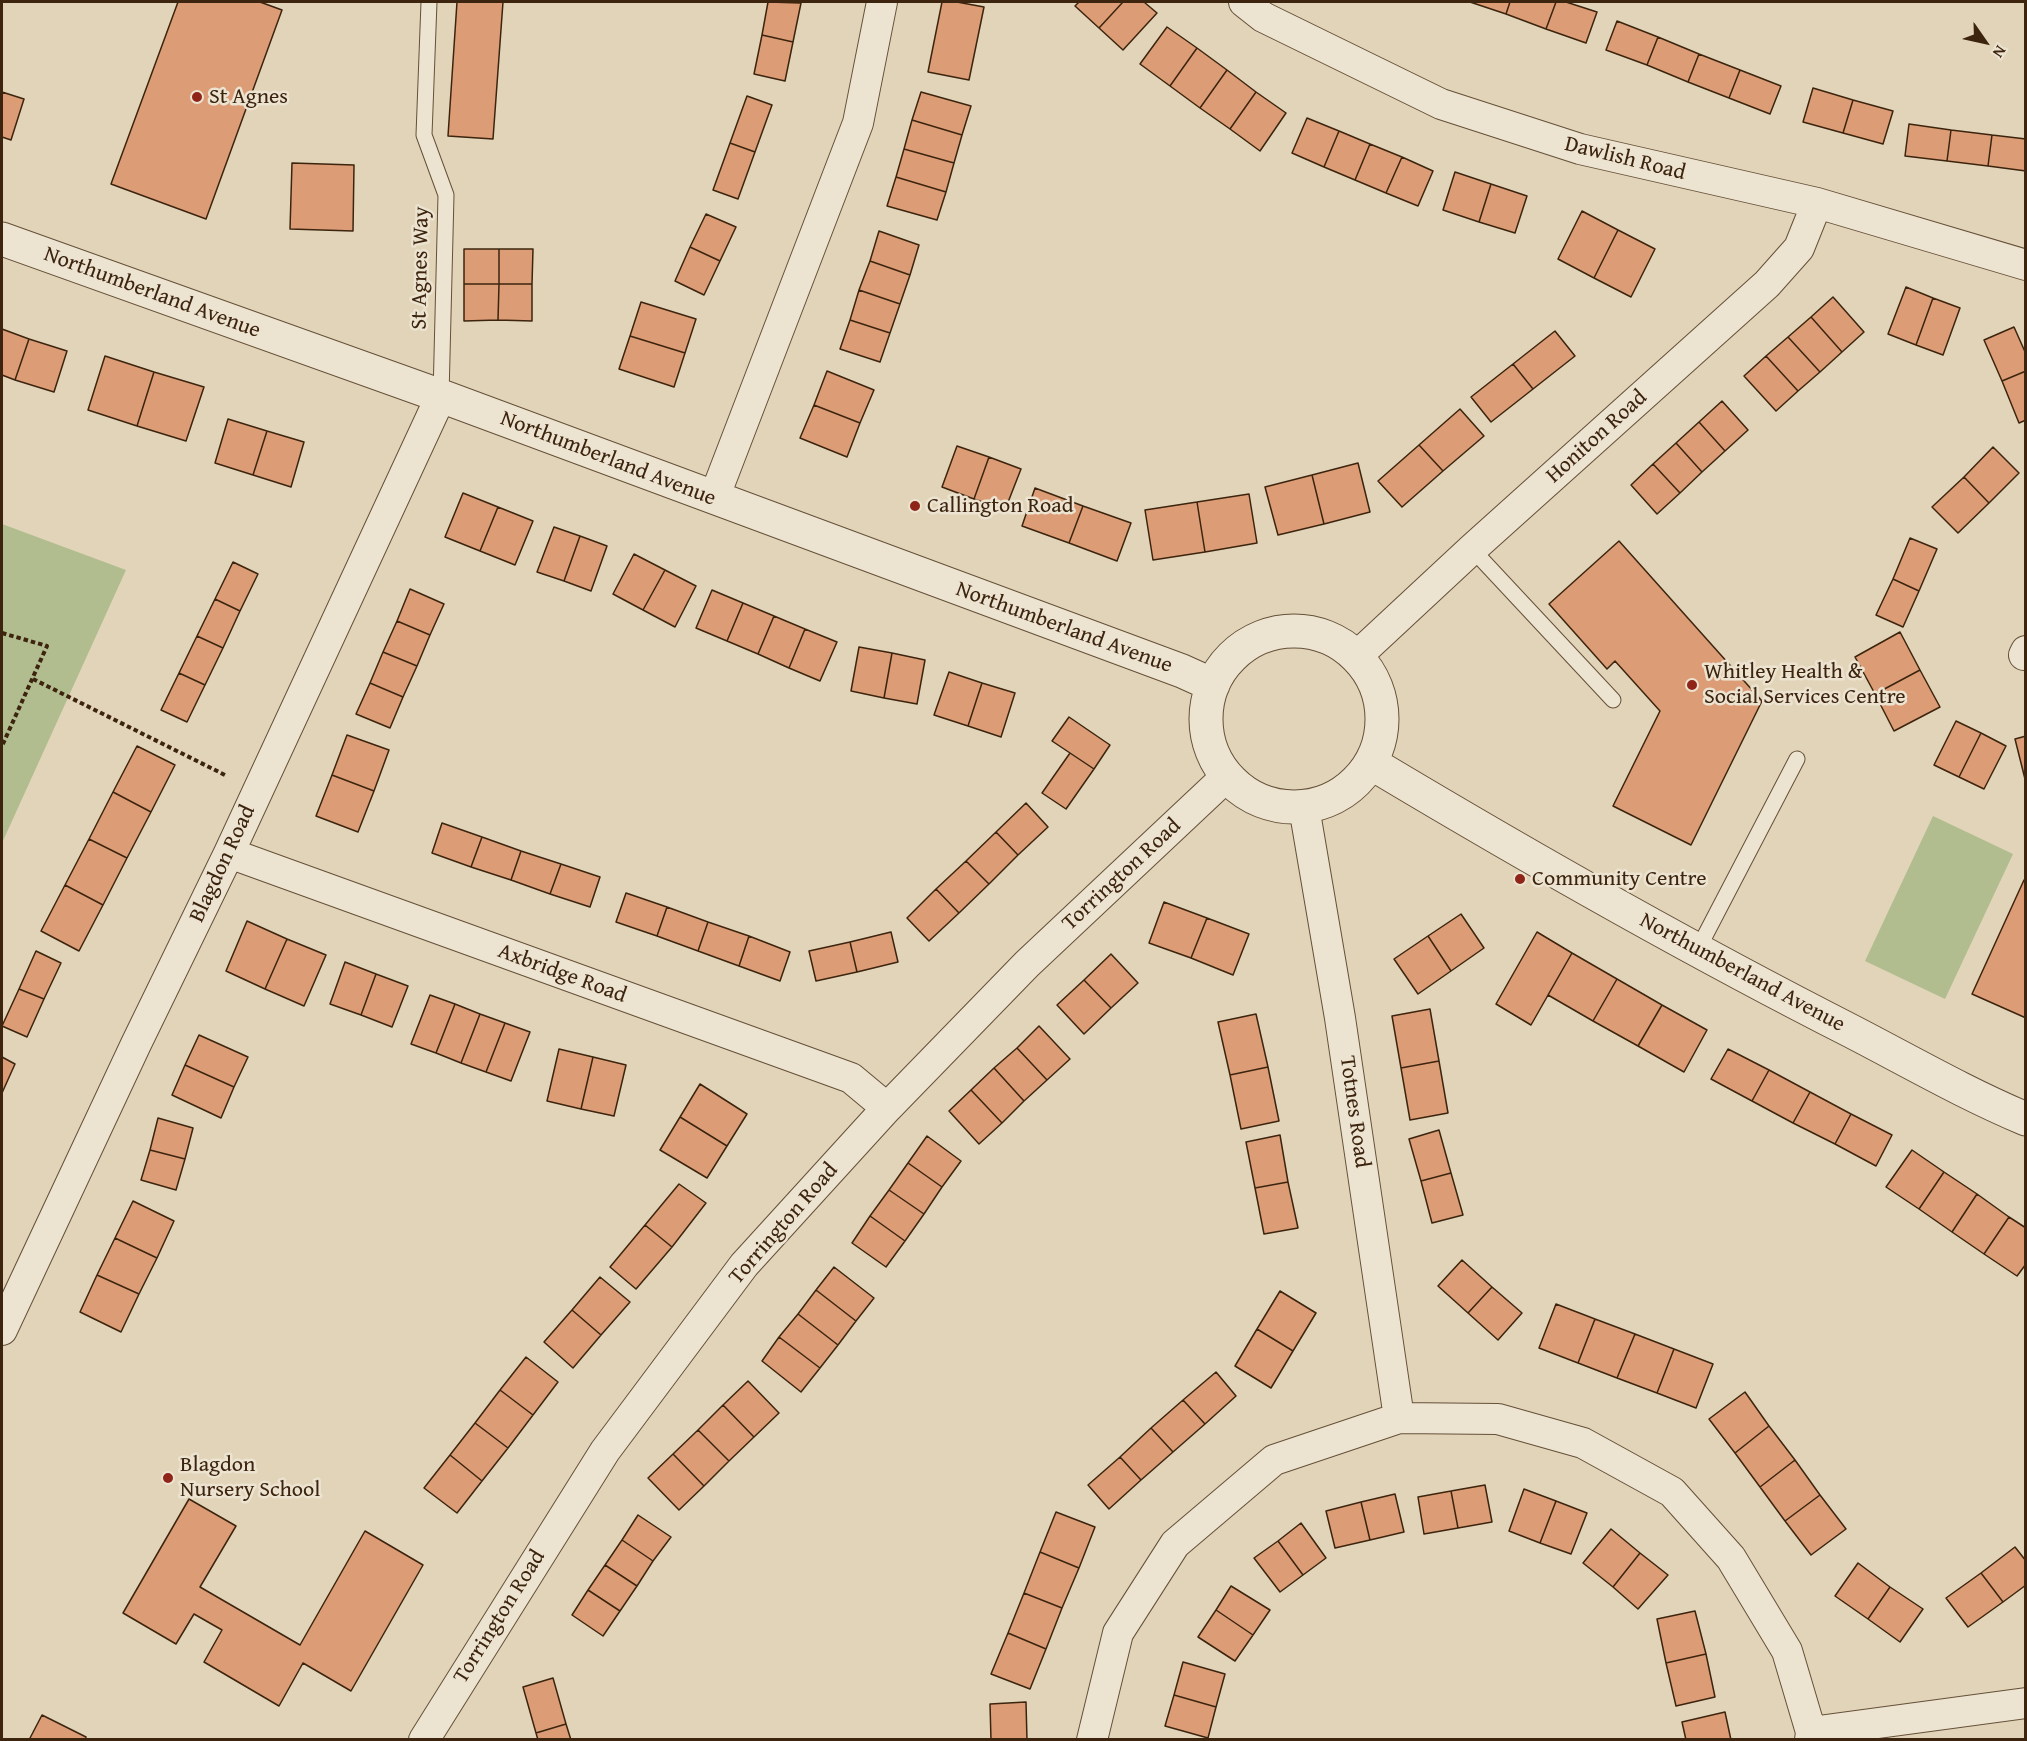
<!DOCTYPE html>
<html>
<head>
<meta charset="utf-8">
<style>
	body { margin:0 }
	#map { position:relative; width:2027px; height:1741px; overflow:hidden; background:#e1d4b8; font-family:"Gentium Book Plus",serif }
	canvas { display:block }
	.frame { position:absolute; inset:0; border:3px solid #3c240e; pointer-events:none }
	.north { position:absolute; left:1955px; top:12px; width:60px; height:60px; -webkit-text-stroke:4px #ece3d1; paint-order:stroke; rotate:124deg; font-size:16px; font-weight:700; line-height:24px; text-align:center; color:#3c240e }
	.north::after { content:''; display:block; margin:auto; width:21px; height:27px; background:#3c240e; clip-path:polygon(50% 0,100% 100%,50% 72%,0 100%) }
</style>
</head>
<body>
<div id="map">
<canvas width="2027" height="1741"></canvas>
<div class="frame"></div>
<div class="north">N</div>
</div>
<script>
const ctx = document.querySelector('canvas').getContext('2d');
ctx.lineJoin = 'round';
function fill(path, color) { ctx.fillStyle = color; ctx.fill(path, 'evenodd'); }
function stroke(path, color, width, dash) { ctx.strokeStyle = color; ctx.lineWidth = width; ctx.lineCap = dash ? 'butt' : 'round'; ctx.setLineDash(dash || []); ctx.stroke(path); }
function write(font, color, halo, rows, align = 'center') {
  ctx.font = font + ' "Gentium Book Plus",serif'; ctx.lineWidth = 5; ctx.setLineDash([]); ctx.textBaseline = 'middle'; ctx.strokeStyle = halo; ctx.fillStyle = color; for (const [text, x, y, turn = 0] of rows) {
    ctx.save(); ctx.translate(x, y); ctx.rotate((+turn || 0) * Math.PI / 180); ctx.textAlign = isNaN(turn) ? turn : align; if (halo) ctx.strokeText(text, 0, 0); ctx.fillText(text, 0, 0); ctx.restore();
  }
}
fill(new Path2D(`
	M2,524L126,570L2,843Z
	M1933,816L2013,854L1945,999L1865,961Z`), '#b2bd8f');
const building = new Path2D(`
	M178,2H260L282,10L206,219L111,184Z
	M457,2H503L493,139L448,136Z
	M768,2L801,3L793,42L762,35Z
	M942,2H957L984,7L969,80L928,72Z
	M1079,2H1123L1099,28L1075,6Z
	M1123,2H1144L1157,13L1123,50L1099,28Z
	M1470,2H1510L1506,14Z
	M1510,2H1556L1546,29L1506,14Z
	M1556,2H1566L1597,12L1586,43L1546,29Z
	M1617,21L1658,37L1647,65L1606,50Z
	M1167,27L1197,48L1170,86L1140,64Z
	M762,35L793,42L785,81L754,74Z
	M1658,37L1699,54L1688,82L1647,65Z
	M1197,48L1227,70L1200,108L1170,86Z
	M1699,54L1740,70L1729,98L1688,82Z
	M1227,70L1256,92L1230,129L1200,108Z
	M1740,70L1781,86L1770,114L1729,98Z
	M1813,88L1853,100L1843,133L1803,122Z
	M2,92L24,99L11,140L2,137Z
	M921,92L971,106L962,135L912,120Z
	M1256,92L1286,113L1260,151L1230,129Z
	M747,96L772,105L755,152L730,143Z
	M1853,100L1893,111L1883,144L1843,133Z
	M1307,118L1339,131L1324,167L1292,153Z
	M912,120L962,135L954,163L904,149Z
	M1909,124L1951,130L1947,161L1905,156Z
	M1951,130L1992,135L1988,166L1947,161Z
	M1339,131L1370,144L1355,180L1324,167Z
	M1992,135L2026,139V171L1988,166Z
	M730,143L755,152L738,199L713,190Z
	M1370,144L1402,157L1386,193L1355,180Z
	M904,149L954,163L946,192L896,177Z
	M1402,157L1433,171L1418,206L1386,193Z
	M292,163L354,165L353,231L290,229Z
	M1455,172L1491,184L1479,222L1443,210Z
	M896,177L946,192L937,220L887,206Z
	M1491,184L1527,196L1515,233L1479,222Z
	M1582,211L1618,230L1594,278L1558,259Z
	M706,214L736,227L720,261L690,247Z
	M1618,230L1655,249L1631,297L1594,278Z
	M879,231L919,245L910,275L870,261Z
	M690,247L720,261L704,295L675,281Z
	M464,249H499V284H464Z
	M499,249H533L532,284H499Z
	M870,261L910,275L900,304L859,290Z
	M464,284H499L498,320L464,321Z
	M499,284H532V321L498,320Z
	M1906,287L1933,298L1916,345L1888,334Z
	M859,290L900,304L890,333L850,320Z
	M1833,297L1864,332L1842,352L1811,317Z
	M1933,298L1960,308L1943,355L1916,345Z
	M641,302L696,319L685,353L630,336Z
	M1811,317L1842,352L1820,372L1788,337Z
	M850,320L890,333L880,362L840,349Z
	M2014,327L2026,354V371L2002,381L1984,340Z
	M2,329L29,339L15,380L2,375Z
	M1555,331L1575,356L1533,389L1513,364Z
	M630,336L685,353L674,387L619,369Z
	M1788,337L1820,372L1798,391L1766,356Z
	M29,339L67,351L54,392L15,380Z
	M105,356L154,372L137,426L88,410Z
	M1766,356L1798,391L1776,411L1744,376Z
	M1513,364L1533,389L1491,422L1471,397Z
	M827,371L874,390L860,423L814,405Z
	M2026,371V420L2019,423L2002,381Z
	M154,372L204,387L186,441L137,426Z
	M1722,401L1748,430L1725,451L1699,422Z
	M814,405L860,423L847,457L800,438Z
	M1460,409L1484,436L1443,471L1419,445Z
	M228,419L267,431L253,475L215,463Z
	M1699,422L1725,451L1702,472L1676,443Z
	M267,431L304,442L291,487L253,475Z
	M1676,443L1702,472L1680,493L1653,464Z
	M1419,445L1443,471L1402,507L1378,481Z
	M957,446L989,457L974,499L942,487Z
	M1993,447L2019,473L1989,503L1964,477Z
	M989,457L1021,469L1005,510L974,499Z
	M1358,463L1370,512L1324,524L1312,475Z
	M1653,464L1680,493L1657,514L1631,485Z
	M1312,475L1324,524L1278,535L1265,487Z
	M1964,477L1989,503L1958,533L1932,507Z
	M1035,488L1083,506L1069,543L1022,526Z
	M463,493L498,507L480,551L445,537Z
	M1249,494L1257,543L1205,552L1197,502Z
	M1197,502L1205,552L1153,560L1145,510Z
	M1083,506L1131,523L1117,561L1069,543Z
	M498,507L533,521L515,565L480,551Z
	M554,527L580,536L564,581L537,572Z
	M580,536L607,546L591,591L564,581Z
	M1910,538L1937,549L1919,591L1893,579Z
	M1619,541L1762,701L1691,845L1613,806L1660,711L1615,661L1607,669L1549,604Z
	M634,554L665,570L643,610L613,594Z
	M233,562L258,574L240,611L215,599Z
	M665,570L696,586L675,627L643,610Z
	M1893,579L1919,591L1903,627L1876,615Z
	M410,589L444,604L430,635L397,621Z
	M712,590L743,603L727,641L696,628Z
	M215,599L240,611L223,648L197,636Z
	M743,603L774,616L758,654L727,641Z
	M774,616L805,629L789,668L758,654Z
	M397,621L430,635L417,666L383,652Z
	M805,629L837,642L820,681L789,668Z
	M1900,632L1920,670L1875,694L1855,657Z
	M197,636L223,648L205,685L179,673Z
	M859,647L892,653L884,698L851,691Z
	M383,652L417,666L403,697L370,683Z
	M892,653L925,660L917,704L884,698Z
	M1920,670L1940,707L1894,731L1875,694Z
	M949,672L982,683L968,726L934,715Z
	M179,673L205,685L187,722L161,710Z
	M370,683L403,697L390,728L356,714Z
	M982,683L1015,693L1001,737L968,726Z
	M1069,717L1110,745L1094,769L1052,741Z
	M1956,721L1981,733L1959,777L1934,765Z
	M1981,733L2006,746L1984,789L1959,777Z
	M347,735L389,750L374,791L332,775Z
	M2026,736V783L2015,739Z
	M137,746L175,765L151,812L113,792Z
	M1070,753L1094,769L1066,809L1042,793Z
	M332,775L374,791L358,832L316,816Z
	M113,792L151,812L127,858L89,839Z
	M1026,803L1048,827L1018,855L996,832Z
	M442,823L482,837L471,867L432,853Z
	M996,832L1018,855L989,884L966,861Z
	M482,837L521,851L511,880L471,867Z
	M89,839L127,858L103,905L65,885Z
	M521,851L561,864L550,894L511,880Z
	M966,861L989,884L959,913L936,889Z
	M561,864L600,877L590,907L550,894Z
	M2024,880L2026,881V1018L1972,994Z
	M65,885L103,905L79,951L41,931Z
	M936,889L959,913L929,941L907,918Z
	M626,893L667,907L657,936L616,922Z
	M1164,902L1207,918L1191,958L1149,943Z
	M667,907L708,922L698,951L657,936Z
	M1461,914L1484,948L1451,971L1428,936Z
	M1207,918L1249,934L1233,975L1191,958Z
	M247,921L287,939L265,989L226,971Z
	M708,922L749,936L739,966L698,951Z
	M891,932L898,962L857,972L850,942Z
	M1537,932L1572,953L1531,1025L1496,1004Z
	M749,936L790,952L780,981L739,966Z
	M1428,936L1451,971L1418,994L1394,959Z
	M287,939L326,955L304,1006L265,989Z
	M850,942L857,972L816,981L809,951Z
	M36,951L61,963L44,999L19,989Z
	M1572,953L1617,979L1593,1021L1548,995Z
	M1111,954L1138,983L1111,1008L1084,980Z
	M345,962L376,974L361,1015L330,1004Z
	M376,974L408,986L392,1027L361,1015Z
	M1617,979L1662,1005L1638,1046L1593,1021Z
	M1084,980L1111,1008L1084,1034L1057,1005Z
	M19,989L44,999L27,1037L2,1026Z
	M430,995L455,1004L436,1053L411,1044Z
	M455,1004L480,1014L461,1063L436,1053Z
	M1662,1005L1707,1030L1684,1072L1638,1046Z
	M1430,1009L1439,1061L1401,1068L1392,1016Z
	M480,1014L505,1023L486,1072L461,1063Z
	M1256,1014L1268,1067L1230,1075L1218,1022Z
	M505,1023L530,1032L511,1081L486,1072Z
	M1039,1026L1070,1059L1047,1080L1017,1048Z
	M199,1035L248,1057L234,1087L185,1065Z
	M1017,1048L1047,1080L1024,1101L994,1068Z
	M559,1049L593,1057L581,1109L547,1101Z
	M1728,1049L1769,1070L1752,1101L1711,1079Z
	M2,1057L15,1064L2,1093Z
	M593,1057L626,1065L614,1116L581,1109Z
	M1439,1061L1448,1113L1410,1120L1401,1068Z
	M185,1065L234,1087L221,1118L172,1095Z
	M1268,1067L1279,1121L1241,1129L1230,1075Z
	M994,1068L1024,1101L1002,1123L971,1090Z
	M1769,1070L1810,1092L1793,1123L1752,1101Z
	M700,1084L747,1114L727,1146L680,1117Z
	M971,1090L1002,1123L979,1144L949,1111Z
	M1810,1092L1851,1114L1835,1144L1793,1123Z
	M1851,1114L1892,1135L1876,1166L1835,1144Z
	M680,1117L727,1146L707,1178L660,1150Z
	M158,1118L193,1128L185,1159L150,1150Z
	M1439,1130L1451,1173L1421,1181L1409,1139Z
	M1280,1135L1288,1182L1255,1188L1246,1142Z
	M927,1136L961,1161L942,1187L908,1163Z
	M150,1150L185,1159L176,1190L141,1180Z
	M1912,1150L1944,1172L1919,1209L1886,1187Z
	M908,1163L942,1187L924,1214L889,1190Z
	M1944,1172L1977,1194L1952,1232L1919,1209Z
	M1451,1173L1463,1215L1432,1223L1421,1181Z
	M1288,1182L1298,1228L1264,1234L1255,1188Z
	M679,1184L706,1203L672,1247L645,1225Z
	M889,1190L924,1214L905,1241L870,1216Z
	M1977,1194L2009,1217L1984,1254L1952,1232Z
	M133,1201L174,1221L157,1258L115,1238Z
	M870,1216L905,1241L886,1267L852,1243Z
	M2009,1217L2026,1228V1264L2017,1276L1984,1254Z
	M645,1225L672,1247L636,1289L610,1267Z
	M115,1238L157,1258L139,1294L97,1275Z
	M1462,1260L1492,1287L1468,1313L1438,1286Z
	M834,1267L874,1298L856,1321L816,1290Z
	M97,1275L139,1294L121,1332L80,1312Z
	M600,1277L630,1302L601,1335L572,1310Z
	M1492,1287L1522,1313L1498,1340L1468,1313Z
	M816,1290L856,1321L838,1345L798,1314Z
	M1280,1291L1316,1313L1293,1351L1257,1329Z
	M1556,1304L1595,1319L1578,1363L1539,1348Z
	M572,1310L601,1335L573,1368L544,1342Z
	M798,1314L838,1345L820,1368L779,1337Z
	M1595,1319L1635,1334L1617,1378L1578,1363Z
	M1257,1329L1293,1351L1271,1388L1235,1366Z
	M1635,1334L1674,1349L1657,1393L1617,1378Z
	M779,1337L820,1368L801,1392L762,1361Z
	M1674,1349L1713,1364L1696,1408L1657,1393Z
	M526,1357L558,1382L533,1415L500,1390Z
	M1216,1372L1236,1396L1205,1424L1183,1400Z
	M748,1381L779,1413L754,1437L723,1405Z
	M500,1390L533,1415L508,1448L475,1423Z
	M1745,1392L1769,1426L1735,1453L1709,1419Z
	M1183,1400L1205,1424L1173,1452L1151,1428Z
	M723,1405L754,1437L729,1461L698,1430Z
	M475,1423L508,1448L482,1481L450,1455Z
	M1769,1426L1795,1460L1760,1487L1735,1453Z
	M1151,1428L1173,1452L1141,1480L1120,1457Z
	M698,1430L729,1461L704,1486L673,1454Z
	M673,1454L704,1486L679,1510L648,1478Z
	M450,1455L482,1481L457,1513L424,1488Z
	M1120,1457L1141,1480L1109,1509L1088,1485Z
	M1795,1460L1820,1495L1785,1521L1760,1487Z
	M1485,1485L1492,1522L1458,1528L1451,1491Z
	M1524,1489L1556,1501L1540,1543L1509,1531Z
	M1451,1491L1458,1528L1424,1534L1418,1497Z
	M1395,1494L1404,1532L1370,1540L1361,1502Z
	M1820,1495L1846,1529L1811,1555L1785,1521Z
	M189,1499L236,1526L200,1587L300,1645L365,1531L423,1565L351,1691L303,1663L279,1706L204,1662L222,1630L194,1614L176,1644L123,1613Z
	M1556,1501L1587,1513L1571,1554L1540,1543Z
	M1361,1502L1370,1540L1335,1548L1326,1511Z
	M1056,1512L1095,1527L1079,1568L1040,1552Z
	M638,1515L671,1537L653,1561L622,1540Z
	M1301,1523L1326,1558L1303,1575L1278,1541Z
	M1611,1529L1640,1553L1613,1587L1583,1563Z
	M622,1540L653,1561L637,1586L605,1565Z
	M1278,1541L1303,1575L1280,1592L1254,1558Z
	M2015,1547L2026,1561V1585L2003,1602L1981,1573Z
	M1040,1552L1079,1568L1062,1608L1024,1593Z
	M1640,1553L1668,1575L1638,1609L1613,1587Z
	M1858,1563L1890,1587L1868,1619L1835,1596Z
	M605,1565L637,1586L620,1611L588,1590Z
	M1981,1573L2003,1602L1968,1627L1946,1598Z
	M1231,1586L1270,1610L1253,1635L1216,1610Z
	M1890,1587L1923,1609L1900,1642L1868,1619Z
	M588,1590L620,1611L603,1636L572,1615Z
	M1024,1593L1062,1608L1046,1649L1008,1633Z
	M1216,1610L1253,1635L1235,1661L1198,1637Z
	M1695,1611L1706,1654L1666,1663L1657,1619Z
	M1008,1633L1046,1649L1030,1689L991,1674Z
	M1706,1654L1715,1697L1676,1706L1666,1663Z
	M1183,1662L1225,1674L1216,1707L1174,1695Z
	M553,1678L566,1724L536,1733L523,1687Z
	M1174,1695L1216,1707L1208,1738L1165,1726Z
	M1026,1702L1027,1740H991L990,1704Z
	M1725,1712L1731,1740H1686L1682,1722Z
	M42,1715L86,1737L85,1740H29Z
	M566,1724L571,1740H538L536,1733Z`);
fill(building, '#db9c76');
stroke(building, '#3c240e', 1.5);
const service = new Path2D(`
	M429,2L424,135L446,195L441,396
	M1472,549L1613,700
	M1697,951L1797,759`);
const minor = new Path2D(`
	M1244,2L1263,17L1441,104L1580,149L1817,203L2026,265
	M714,498L858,123L882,2
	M2024,655L2026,651
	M1357,656L1472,549L1767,284L1799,248L1817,203
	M1304,807L1340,1018L1399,1418
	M229,853L851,1078L887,1108
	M2,1330L136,1044L229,853L441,396
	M1811,1732L2026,1703
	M424,1740L605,1451L744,1265L887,1108L1027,964L1227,776
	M1092,1740L1118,1633L1175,1544L1274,1460L1399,1418L1498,1419L1583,1443L1672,1492L1731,1558L1787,1651L1811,1732L1810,1740`);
const tertiary = new Path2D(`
	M2,239L441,396L1182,671L1213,685
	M1206 719a88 88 0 1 1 176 0a88 88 0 1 1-176 0Z
	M1371,763C1528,857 1688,948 1851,1031C1909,1061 1966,1094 2026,1119`);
stroke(service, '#655038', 17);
stroke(minor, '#655038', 32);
stroke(tertiary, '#655038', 35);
stroke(new Path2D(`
	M2,633L47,646L2,746
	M33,679L227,776`), '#3c240e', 4, [4.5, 3]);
stroke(service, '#ece3d1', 15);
stroke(minor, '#ece3d1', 30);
stroke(tertiary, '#ece3d1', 33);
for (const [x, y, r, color] of [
	[197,97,6,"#8f2418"],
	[915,506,6,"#8f2418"],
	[1692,685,6,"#8f2418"],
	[1520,879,6,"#8f2418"],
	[168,1478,6,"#8f2418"]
]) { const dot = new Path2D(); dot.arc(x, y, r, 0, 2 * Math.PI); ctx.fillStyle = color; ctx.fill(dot); stroke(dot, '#ece3d1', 2); }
write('22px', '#3c240e', '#ece3d1', [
	["St Agnes",209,97],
	["Callington Road",927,506],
	["Whitley Health &",1704,672],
	["Social Services Centre",1704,697],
	["Community Centre",1532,879],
	["Blagdon",180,1465],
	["Nursery School",180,1490]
], 'left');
write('22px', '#3c240e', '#ece3d1', [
	["Dawlish Road",1625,159,14],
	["St Agnes Way",421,268,-89],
	["Northumberland Avenue",152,293,20],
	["Honiton Road",1597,437,-42],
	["Northumberland Avenue",608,459,21],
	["Northumberland Avenue",1064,628,20],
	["Blagdon Road",223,864,-65],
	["Torrington Road",1122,875,-43],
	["Northumberland Avenue",1742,973,28],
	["Axbridge Road",562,974,20],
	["Totnes Road",1354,1112,82],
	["Torrington Road",784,1224,-49],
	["Torrington Road",500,1617,-58]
]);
</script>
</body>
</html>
